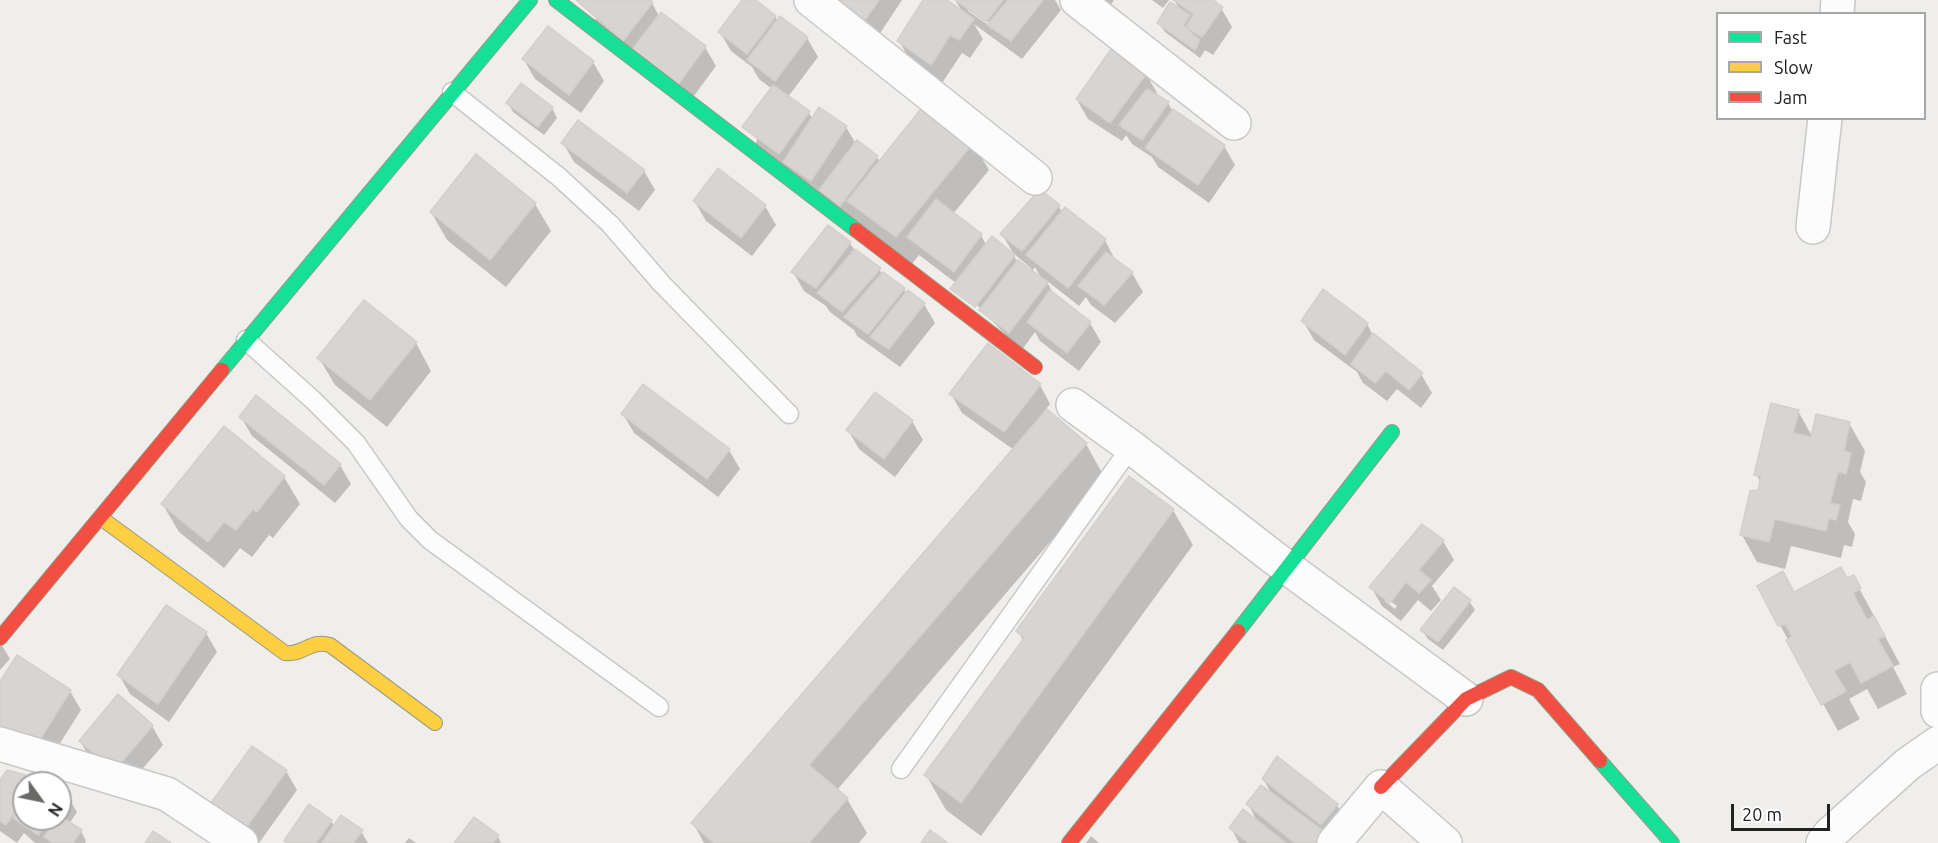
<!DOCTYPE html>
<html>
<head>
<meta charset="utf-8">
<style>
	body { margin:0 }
	#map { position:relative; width:1938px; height:843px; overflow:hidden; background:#f0eeeb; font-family:Ubuntu,sans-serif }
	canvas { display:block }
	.legend { position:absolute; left:1716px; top:12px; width:210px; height:108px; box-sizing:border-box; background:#fff; border:2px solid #a7a7a7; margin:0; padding:8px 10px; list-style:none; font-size:18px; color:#222 }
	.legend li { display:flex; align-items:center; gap:12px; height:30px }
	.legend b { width:30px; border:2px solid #a7a7a7 }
	.north { position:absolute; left:12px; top:771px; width:60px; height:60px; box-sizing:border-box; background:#fff; border:2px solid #a7a7a7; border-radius:50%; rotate:123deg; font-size:16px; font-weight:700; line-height:24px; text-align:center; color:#222 }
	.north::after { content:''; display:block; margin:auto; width:21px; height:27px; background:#6a6968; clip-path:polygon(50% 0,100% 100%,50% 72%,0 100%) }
	.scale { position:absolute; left:1731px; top:804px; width:99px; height:27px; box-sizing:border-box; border:3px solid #222; border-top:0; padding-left:8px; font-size:18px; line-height:21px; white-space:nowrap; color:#222; -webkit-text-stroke:4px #fff; paint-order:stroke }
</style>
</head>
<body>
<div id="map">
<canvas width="1938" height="843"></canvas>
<ul class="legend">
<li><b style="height:8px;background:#16e098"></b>Fast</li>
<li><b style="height:8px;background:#ffcf43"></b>Slow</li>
<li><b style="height:8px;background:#f24e42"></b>Jam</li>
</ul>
<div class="north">N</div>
<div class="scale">20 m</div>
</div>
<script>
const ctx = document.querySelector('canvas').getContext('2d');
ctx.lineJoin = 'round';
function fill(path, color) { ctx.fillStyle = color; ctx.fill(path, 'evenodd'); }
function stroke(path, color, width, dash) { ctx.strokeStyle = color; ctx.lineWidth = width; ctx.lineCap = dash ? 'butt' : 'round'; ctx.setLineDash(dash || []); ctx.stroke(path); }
fill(new Path2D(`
	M647,0L652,3L659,16L661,14L705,47L716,66L688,104L586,23Z
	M744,0H753L775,17L778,21L807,38L818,57L788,97L809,113L813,119L846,127L856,144L877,157L880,162L973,143L989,170L953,214L981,235L986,245L1014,256L1018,263L1031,271L1032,269L1013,253L1002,234L1040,191L1059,206L1062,213L1105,240L1115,260L1132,273L1143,292L1115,323L1091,305L1086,297L1079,306L1046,280L1054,295L1090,323L1101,342L1079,371L1040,341L1035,332L1021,351L956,283L919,255L912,264L755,146L772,89L759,79L752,67L731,51L720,32ZM1035,267L1041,278L1032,271Z
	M828,0H902L877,38Z
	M926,0H945L963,13L955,0H1055L1061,10L1022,59L974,24L983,39L970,58L962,53L942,83L910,60L899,41ZM968,8L993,25L991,27L968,11Z
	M1103,0H1114L1111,5Z
	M1152,0H1169L1163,8Z
	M1174,0H1210L1221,8L1232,27L1213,55L1205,50L1200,58L1165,32L1159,23L1180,10Z
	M548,28L593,62L604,81L581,113L535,79L524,60Z
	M1146,74L1157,93L1155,95L1168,103L1172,110L1224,146L1235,165L1209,203L1158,167L1152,157L1132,144L1126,135L1122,141L1088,119L1077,100Z
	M508,103L552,108L557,118L544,135L513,112Z
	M563,143L644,171L655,190L639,211L574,162Z
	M695,202L765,206L776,225L752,256L706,221Z
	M535,204L551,231L506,287L447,240L431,212Z
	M850,243L855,251L879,269L882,274L904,289L906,294L924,304L935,323L900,367L857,336L854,330L830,312L826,306L804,291L793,272Z
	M1303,321L1367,324L1373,335L1421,374L1432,393L1421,408L1397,389L1387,401L1363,383L1357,372L1314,340Z
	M416,343L431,371L387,427L335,385L319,358Z
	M1040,385L1050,404L1046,409L1086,444L1105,478L837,790L847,799L867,833L859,843H704L693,823L1014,450L962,413L951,394Z
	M875,394L912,421L923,440L895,477L859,449L848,430Z
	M1798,411L1812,436L1849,423L1865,451L1860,472L1866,482L1861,501L1853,499L1848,522L1855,534L1852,547L1844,545L1841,558L1791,546L1785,569L1757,562L1742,535L1759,491L1761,483L1756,474Z
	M623,414L729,450L740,469L718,497L634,433Z
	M241,417L340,465L351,484L335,503L252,436Z
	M284,477L300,504L273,538L269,535L252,557L240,548L224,568L179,532L163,505Z
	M1173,510L1193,545L981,836L946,810L926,775L1023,641L1018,631Z
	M1443,541L1454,560L1432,586L1441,600L1431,611L1418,600L1401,621L1382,606L1371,587ZM1385,597L1397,606L1395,609L1385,601Z
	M1853,577L1900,664L1893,667L1907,694L1878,709L1867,689L1849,699L1860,719L1838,731L1780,625L1794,593L1847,580Z
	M1469,601L1475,610L1443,650L1428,639L1422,630Z
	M167,607L206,633L217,652L169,722L130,694L119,675Z
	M0,642L10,659L0,670Z
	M17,658L70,691L81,710L43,770L0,684Z
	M152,726L163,745L125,789L91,760L80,741Z
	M8,771L36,780L38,783H24V819H60V789L66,793L77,812L69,824L81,831L86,841L85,843H35L24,833L17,843L0,831V783Z
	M286,771L297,790L259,843H229Z
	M42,777L51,783H38Z
	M1263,779L1337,805L1348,824L1329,843H1239L1231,828L1258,823L1248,804L1273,796Z
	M331,821L335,827L361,831L368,843H287L285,841Z
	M1091,836L1099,843H1086Z
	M498,837L501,843H456Z
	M409,838L416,843H405Z`), '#0003');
const building = new Path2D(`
	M576,0H650L653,2L623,41Z
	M742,0H756L776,16L747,54L718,32Z
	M836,0H879L865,20Z
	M923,0H947L974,19L959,40L950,35L931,65L897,41Z
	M955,0H1003L986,22Z
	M1008,0H1043L1011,41L987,25Z
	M1173,0H1213L1223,7L1202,37L1186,27L1194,14Z
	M1170,2L1190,15L1183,26L1200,40L1195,50L1157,23Z
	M661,12L706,46L677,86L631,51Z
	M780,16L808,37L775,81L747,60Z
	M548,26L594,61L569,95L522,59Z
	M1112,48L1147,73L1110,123L1076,99Z
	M521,83L553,107L538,127L506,103Z
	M773,85L810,111L779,154L742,127Z
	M1147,89L1169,102L1142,140L1119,125Z
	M925,104L974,142L896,237L847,201Z
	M819,107L847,126L811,181L783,162Z
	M1173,109L1225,145L1198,185L1145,148Z
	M578,120L645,170L627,193L561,143Z
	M857,140L878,156L840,206L819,190Z
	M476,154L536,203L490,260L430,212Z
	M718,168L766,205L741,238L693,201Z
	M1040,189L1060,205L1022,251L1000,234Z
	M936,199L982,234L954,272L907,237Z
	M1065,207L1106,239L1068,288L1026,255Z
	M828,225L851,242L816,288L791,272Z
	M992,236L1015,255L975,307L950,289Z
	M855,249L881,268L842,312L817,293Z
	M1106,252L1133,272L1104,305L1078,286Z
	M1018,260L1048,282L1009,333L979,310Z
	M883,272L905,288L868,334L844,317Z
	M1323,289L1368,323L1345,355L1301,321Z
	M908,290L925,303L889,349L870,337Z
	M1050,290L1091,322L1067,353L1027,322Z
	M364,300L417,342L370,400L317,358Z
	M1373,333L1423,373L1409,390L1386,371L1375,383L1351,364Z
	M988,343L1041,384L1004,432L949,394Z
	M643,384L730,449L707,479L621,414Z
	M875,392L913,420L884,459L846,430Z
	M256,395L341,464L324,485L239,417Z
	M1771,403L1799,410L1793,433L1811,437L1816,414L1850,422L1844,451L1851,453L1846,474L1838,472L1830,503L1840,505L1836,520L1829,518L1826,531L1775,519L1769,542L1740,535L1750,491L1758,490L1761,476L1754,475Z
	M1047,409L1087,443L809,765L848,798L809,843H714L691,823Z
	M224,426L285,476L257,512L253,509L236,530L224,522L208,542L161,504Z
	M1129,476L1174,509L961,803L924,775L1024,638L1016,631Z
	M1422,524L1444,540L1419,570L1431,580L1419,593L1406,582L1390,603L1369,587Z
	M1841,567L1847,578L1854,575L1861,588L1853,593L1867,620L1874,616L1885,636L1878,639L1893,666L1861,683L1850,662L1834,671L1846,691L1821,705L1786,640L1792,637L1786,625L1778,626L1757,586L1783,571L1794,592Z
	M1454,587L1471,600L1438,642L1420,630Z
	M166,605L207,632L158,704L117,675Z
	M17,655L71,690L32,752L0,731V681Z
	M118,694L153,725L114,771L79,741Z
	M252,746L287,770L238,839L203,814Z
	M1277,756L1338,804L1321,825L1262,779Z
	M7,770L37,778L34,783H24V798L6,825L0,821V780Z
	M1261,785L1325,832L1317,843H1295L1246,804Z
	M24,801V819H49L38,835L13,818Z
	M309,804L332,820L316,843H287L284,841Z
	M1243,809L1286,843H1249L1229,828Z
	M341,815L363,830L353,843H322Z
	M60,816L82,830L73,843H53L44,837L56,819H60Z
	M474,817L499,835L493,843H454Z
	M930,830L948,843H921Z
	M153,831L171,843H145Z`);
fill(building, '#d7d4d2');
stroke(building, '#d3d0cc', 1.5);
const lane = new Path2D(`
	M452,92L559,177L610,224L662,284L789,414
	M246,340L313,400L356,443L409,519L430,540L659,707
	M901,769L1131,447`);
const street = new Path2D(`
	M811,0L1035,178
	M1077,0L1234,123
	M1837,14L1838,0
	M1813,227L1825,118
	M1073,405L1131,447L1273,557L1466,699
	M1938,689V711
	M0,744L167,794L241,843
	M1334,843L1381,787L1445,843
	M1823,843L1830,834L1908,764L1938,743`);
const fast = new Path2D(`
	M556,0L856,230
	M222,370L530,0
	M1238,631L1392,432
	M1600,761L1672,843`);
const slow = new Path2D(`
	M101,518L285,653C305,655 310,639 330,645L435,723`);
const jam = new Path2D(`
	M856,230L1035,367
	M0,638L222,370
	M1381,787L1466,699L1511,677L1538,690L1600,761
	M1069,843L1238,631`);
stroke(lane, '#c9c8c7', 21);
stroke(street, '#c9c8c7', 36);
stroke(fast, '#999a82', 16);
stroke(slow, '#999a82', 16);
stroke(jam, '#999a82', 16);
stroke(lane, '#fdfcfc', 18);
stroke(street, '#fdfcfc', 33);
stroke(fast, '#16e098', 14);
stroke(slow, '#ffcf43', 14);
stroke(jam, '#f24e42', 14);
</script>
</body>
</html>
